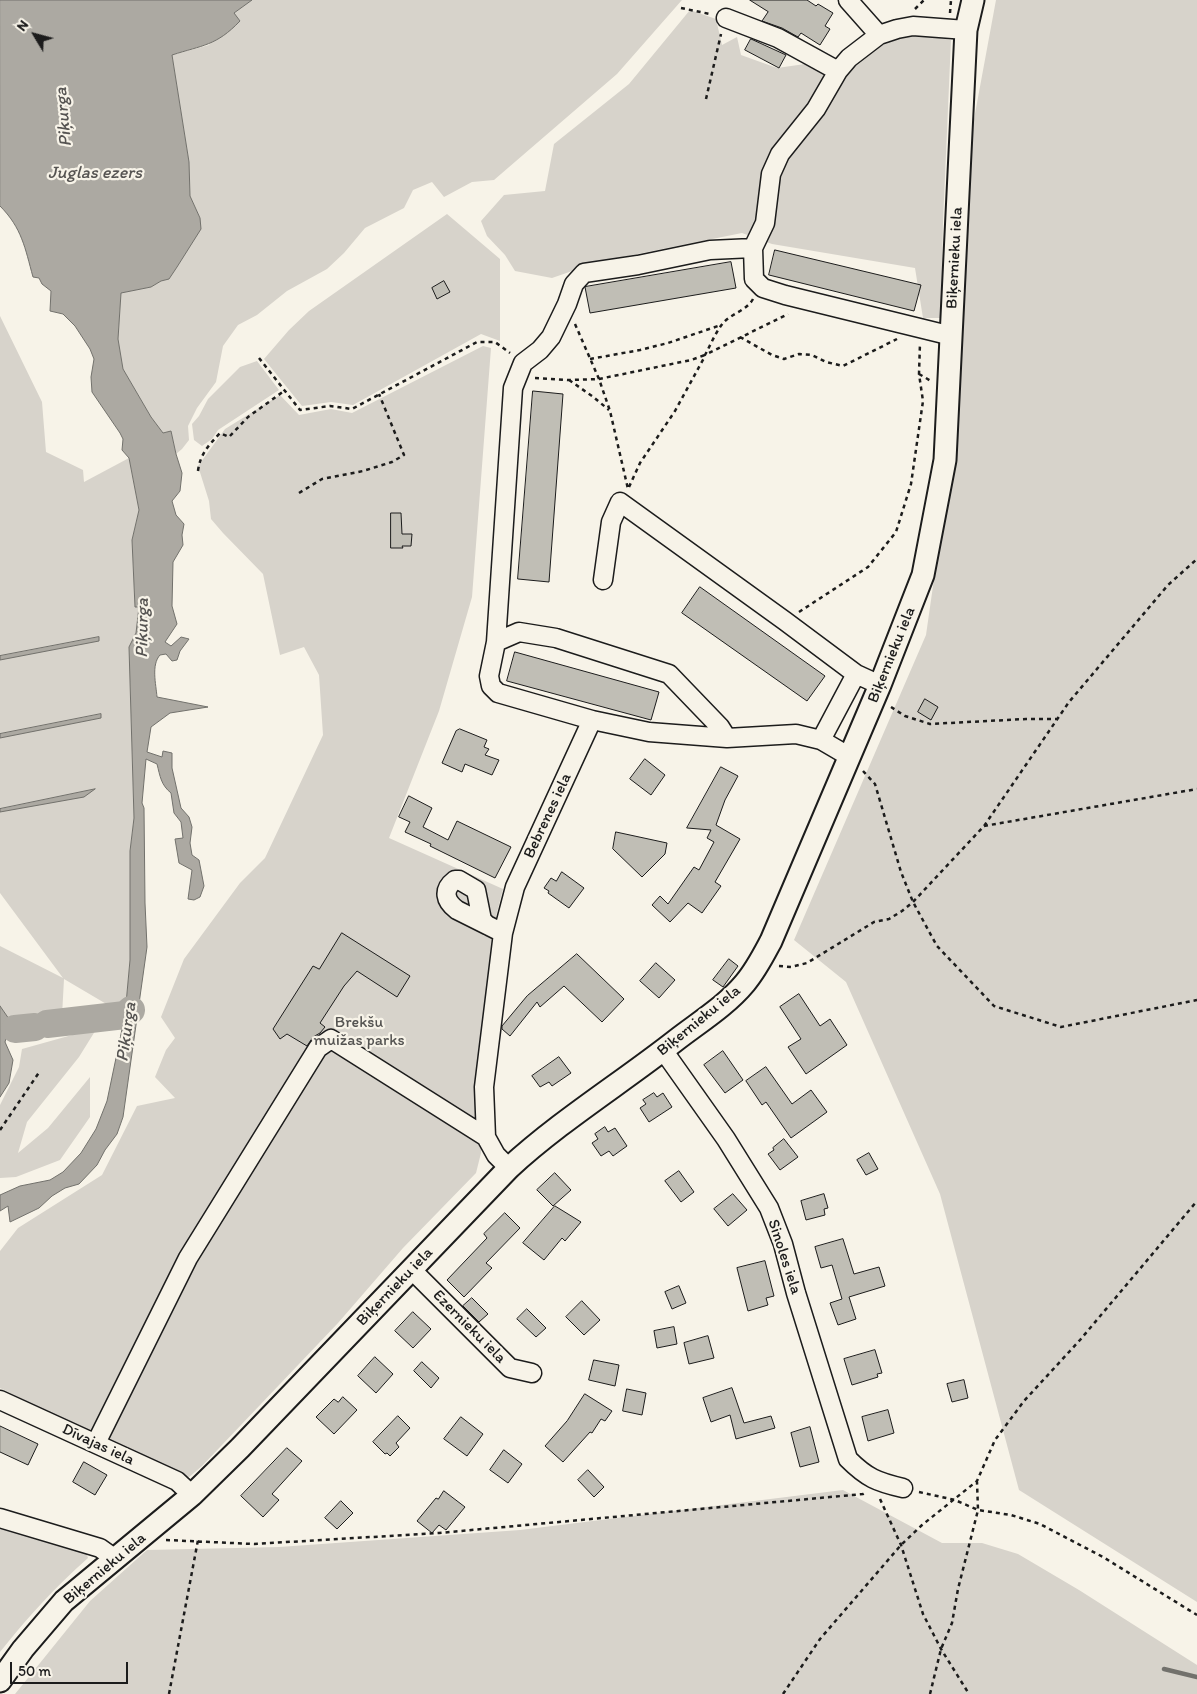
<!DOCTYPE html>
<html>
<head>
<meta charset="utf-8">
<style>
	body { margin:0 }
	#map { position:relative; width:1197px; height:1694px; overflow:hidden; background:#f7f3e8; font-family:Itim,sans-serif }
	canvas { display:block }
	.north { position:absolute; left:10px; top:10px; width:50px; height:50px; -webkit-text-stroke:4px #f7f3e8; paint-order:stroke; rotate:307deg; font-size:14px; font-weight:700; line-height:20px; text-align:center; color:#1c1c1c }
	.north::after { content:''; display:block; margin:auto; width:18px; height:22px; background:#1c1c1c; clip-path:polygon(50% 0,100% 100%,50% 72%,0 100%) }
	.scale { position:absolute; left:10px; top:1662px; width:118px; height:22px; box-sizing:border-box; border:2px solid #1c1c1c; border-top:0; padding-left:6px; font-size:15px; line-height:18px; white-space:nowrap; color:#1c1c1c; -webkit-text-stroke:4px #f7f3e8; paint-order:stroke }
</style>
</head>
<body>
<div id="map">
<canvas width="1197" height="1694"></canvas>
<div class="north">N</div>
<div class="scale">50 m</div>
</div>
<script>
const ctx = document.querySelector('canvas').getContext('2d');
ctx.lineJoin = 'round';
function fill(path, color) { ctx.fillStyle = color; ctx.fill(path, 'evenodd'); }
function stroke(path, color, width, dash) { ctx.strokeStyle = color; ctx.lineWidth = width; ctx.lineCap = dash ? 'butt' : 'round'; ctx.setLineDash(dash || []); ctx.stroke(path); }
function write(font, color, halo, rows, align = 'center') {
  ctx.font = font + ' Itim,sans-serif'; ctx.lineWidth = 4.5; ctx.setLineDash([]); ctx.textBaseline = 'middle'; ctx.strokeStyle = halo; ctx.fillStyle = color; for (const [text, x, y, turn = 0] of rows) {
    ctx.save(); ctx.translate(x, y); ctx.rotate((+turn || 0) * Math.PI / 180); ctx.textAlign = isNaN(turn) ? turn : align; if (halo) ctx.strokeText(text, 0, 0); ctx.fillText(text, 0, 0); ctx.restore();
  }
}
fill(new Path2D(`
	M252,0H682L617,74L494,180L472,182L444,197L432,182L413,190L404,208L365,228L344,253L327,269L287,291L257,315L238,325L223,346L216,382L197,408L188,426L189,440L182,449L176,454L171,431L163,433L151,417L123,369L118,339L121,292L151,287L161,281L169,279L177,267L192,242L200,218L190,196L189,162L172,55L209,45L233,13Z
	M996,0H1197V1602L1019,1490L940,1194L846,982L794,940L926,635L955,432L967,157Z
	M690,10L716,19L722,45L737,37L741,55L777,68L805,64L837,81L883,45L913,33L951,40L943,222L941,318H923L915,268L772,244L742,233L598,262L552,278L515,271L505,255L487,236L481,221L504,195L545,191L554,144L629,84Z
	M447,214L500,259V341L481,334L353,405L331,402L302,406L264,359L289,330L309,311Z
	M0,316L42,402L46,452L83,470L84,482L129,458L139,510L132,540L135,606H139L136,633L129,648L134,818L130,851V960L125,1015L64,979L62,1016L24,1030L9,1019L0,1006V946L63,978L0,893Z
	M483,346L491,348L472,597L439,711L389,838L503,889L494,924L481,1117V1153L476,1173L403,1248L338,1323L202,1466L188,1478L176,1475L0,1388V1251L18,1228L102,1175L137,1106L175,1098L155,1077L166,1050L175,1038L161,1017L184,959L240,883L265,858L323,735L319,675L304,647L280,655L263,574L223,533L211,519L209,501L198,466L225,429L280,395L299,415L331,409L352,413Z
	M257,361L279,390L218,430L212,439L202,446L194,440L192,424L199,416L208,399L240,367Z
	M97,1028L79,1057L27,1122L18,1153L48,1128L90,1077V1117L60,1160L16,1177L0,1178V1105L19,1067L22,1049Z
	M843,1490L942,1543H982L1018,1554L1079,1590L1197,1665V1694H15L90,1601L147,1550L279,1547L520,1530Z
	M0,1526L86,1552L88,1558C55,1587 27,1618 0,1652Z`), '#d7d3cb');
const water = new Path2D(`
	M0,0H252L234,13L240,21C216,46 203,45 172,55L189,162L190,196L200,218L201,229L177,267L169,279L161,281L151,287L121,293L118,339L123,369L151,417L163,433L171,431L176,454L182,473L180,491L172,501L176,515L184,524L182,535L183,545L173,562L172,606L177,624L165,642L171,646L181,637L189,639L180,651L177,660L172,661L166,654L160,655C151,665 156,684 157,697L208,707L170,713L151,727L147,752L162,757L163,751L172,753V768L181,808L189,817L192,827L190,843L192,855L199,860L204,886L200,897L194,900L188,899L192,870L179,863L175,839L183,838L181,822L174,813L171,793C161,785 160,776 157,764L146,759L142,803L144,808L145,903L147,947L123,1117L117,1134L105,1150L97,1165L79,1184L65,1188L52,1196L39,1208L10,1222L8,1206L0,1211V1195L20,1186L50,1180L63,1172L81,1153L96,1129L107,1101L125,1015L130,960V851L134,818L129,647L136,633L139,607H135L132,540L139,510L129,458L122,450L123,439L120,433L92,392L91,377L94,359L90,349L75,326L63,314L50,311L51,291L42,284L39,278L33,277C25,248 22,228 0,206Z
	M99,637V641L0,660V656Z
	M101,714V718L0,738V734Z
	M95,789L84,797L0,812V809Z
	M0,1006L9,1019L16,1023L15,1029L13,1034L7,1035L5,1042L13,1060L9,1083L0,1097Z`);
fill(water, '#aca9a2');
stroke(water, '#72716c', 1);
stroke(new Path2D(`
	M1164,1669L1197,1677`), '#72716c', 4.5);
stroke(new Path2D(`
	M47,1024L125,1015L131,1010
	M15,1029L35,1027`), '#aca9a2', 28);
const building = new Path2D(`
	M750,0H807L816,6L818,4L833,13L825,26L830,29L820,45L801,33L798,37L782,28L762,21L768,12Z
	M751,39L786,55L779,68L745,50Z
	M775,250L921,285L914,311L769,275Z
	M731,262L736,288L590,313L585,287Z
	M444,281L450,292L437,299L432,288Z
	M533,391L563,394L549,582L518,579Z
	M391,513H401L402,534H412L411,546H402L403,548H391Z
	M700,587L825,676L807,701L682,613Z
	M515,652L659,692L651,720L507,681Z
	M925,699L938,707L931,720L918,712Z
	M460,729L487,740L484,747L489,749L485,755L499,760L492,775L465,764L462,772L442,763L456,731Z
	M645,759L665,775L651,795L630,779Z
	M721,767L738,776L725,800L716,825L740,839L715,882L721,886L702,913L688,903L670,922L652,905L660,896L668,904L694,867L699,870L714,842L707,838L711,830L687,828Z
	M409,796L432,808L423,827L448,840L457,821L511,847L495,878L430,846L431,844L405,832L410,822L399,817Z
	M616,832L667,843L665,854L642,877L613,849Z
	M562,872L584,888L569,908L548,893L549,891L544,888L551,878L556,881Z
	M342,933L410,976L397,997L357,971L344,986L320,1023L325,1027L320,1033L313,1037L307,1046L287,1034L280,1039L273,1029L313,966L319,969Z
	M577,954L624,999L602,1022L564,986L540,1007L537,1002L510,1036L502,1029V1026L527,996Z
	M729,959L738,966L723,987L713,980Z
	M656,963L675,980L659,998L640,981Z
	M799,994L820,1026L830,1019L847,1045L806,1074L788,1047L801,1039L780,1007Z
	M723,1051L743,1080L725,1093L704,1065Z
	M559,1057L571,1073L552,1086L549,1082L540,1087L532,1076Z
	M766,1067L792,1104L811,1090L827,1112L791,1138L766,1102L762,1105L746,1081Z
	M654,1093L657,1097L663,1093L672,1107L649,1122L640,1108L646,1104L643,1100Z
	M605,1127L608,1132L615,1128L627,1146L613,1156L609,1151L601,1156L592,1143L598,1139L595,1134Z
	M784,1139L798,1157L780,1170L768,1154L774,1150L773,1148Z
	M869,1153L878,1169L866,1175L857,1160Z
	M679,1171L694,1192L681,1202L665,1181Z
	M555,1173L571,1190L553,1206L537,1190Z
	M733,1194L747,1210L728,1226L714,1209Z
	M824,1194L828,1208L824,1209L825,1215L806,1220L801,1201Z
	M555,1206L581,1222L565,1241L562,1238L544,1260L523,1243Z
	M505,1213L520,1228L486,1263L492,1268L464,1297L447,1280L487,1238L484,1234Z
	M843,1239L854,1274L879,1267L885,1286L849,1297L856,1319L838,1325L830,1303L842,1299L832,1265L821,1268L815,1247Z
	M765,1261L774,1296L766,1298L768,1305L748,1311L737,1268Z
	M679,1286L686,1303L672,1309L665,1292Z
	M472,1298L488,1314L479,1322L463,1306Z
	M582,1301L600,1320L584,1335L566,1317Z
	M527,1309L546,1328L536,1337L517,1319Z
	M413,1312L431,1329L413,1348L395,1331Z
	M674,1327L677,1344L657,1348L654,1331Z
	M708,1336L714,1358L689,1364L684,1343Z
	M875,1350L882,1373L877,1374L878,1377L852,1385L844,1359Z
	M375,1357L393,1374L376,1393L358,1376Z
	M594,1360L619,1365L615,1386L589,1380Z
	M422,1362L439,1378L431,1388L414,1371Z
	M964,1380L968,1398L952,1402L947,1384Z
	M732,1388L744,1423L771,1416L775,1428L736,1439L730,1415L711,1422L703,1398Z
	M627,1389L646,1393L642,1415L623,1411Z
	M585,1394L612,1411L605,1421L601,1419L592,1433L590,1432L563,1462L545,1446L567,1421Z
	M343,1397L357,1410L334,1434L316,1417L334,1399L338,1402Z
	M888,1410L894,1433L868,1441L862,1417Z
	M398,1416L410,1428L396,1443L399,1447L390,1456L387,1453L385,1454L373,1442Z
	M461,1417L483,1434L467,1456L444,1439Z
	M0,1426L38,1444L28,1465L0,1452Z
	M810,1427L819,1462L800,1467L791,1433Z
	M287,1448L302,1461L272,1494L279,1500L263,1517L241,1496Z
	M504,1450L522,1464L508,1483L490,1470Z
	M84,1462L107,1475L95,1495L73,1482Z
	M588,1470L604,1487L594,1497L578,1480Z
	M444,1491L465,1507L446,1530L439,1525L432,1533L417,1521L436,1498L438,1499Z
	M341,1501L353,1513L337,1529L325,1518Z`);
fill(building, '#c0beb5');
stroke(building, '#1c1c1c', 1);
const minor = new Path2D(`
	M848,0L879,35
	M726,18L778,38L838,71
	M952,336L785,295L763,288L754,279L753,248L765,223L771,174L780,154L816,109L838,71L849,58L879,35L897,29L913,26L966,30
	M603,580L611,522L620,502L785,621L856,674
	M496,642L513,388L523,363L540,350L551,337L567,304L574,284L584,273L638,265L710,250L753,248
	M592,720L498,693L491,686L489,676L496,642L519,632L556,638L669,674L720,727L727,738
	M821,740L856,674L880,685
	M487,925L482,920L476,890L459,880H455C442,890 445,901 457,910L503,933
	M663,1050L726,1139L769,1208L783,1244L796,1293L848,1459C867,1478 877,1482 903,1488
	M509,1168L496,1155L486,1137L484,1087L503,933L515,887L592,720L649,732L727,738L796,734L821,740L850,757
	M412,1270L510,1368L532,1373
	M0,1400L177,1481L192,1495
	M96,1443L188,1258L318,1048L331,1039L486,1137
	M0,1518L100,1548L114,1558`);
const major = new Path2D(`
	M0,1681L23,1649L64,1601L192,1495L240,1448L509,1168C560,1121 620,1084 675,1041C698,1023 726,1006 745,983C756,970 763,956 771,941L880,685L923,575L945,460L966,30L973,0`);
stroke(minor, '#1c1c1c', 21);
stroke(major, '#1c1c1c', 25);
stroke(new Path2D(`
	M681,8L710,14
	M915,9L924,0
	M950,13L951,0
	M706,99L721,34
	M753,299C747,310 733,313 724,322C716,331 711,344 705,355L788,314
	M575,324L599,379L610,411L628,489
	M740,337L772,355L784,359L799,354L812,355L826,362L843,366L897,339
	M259,358L300,410L330,406L352,409L477,342H495L510,353
	M590,359L640,350L668,343L721,325
	M919,374L931,381
	M535,378L568,380L599,379L691,360L705,355
	M569,380L592,396L609,410
	M198,471C200,454 209,445 220,433L229,437L248,417L284,391
	M629,487L640,463L675,411L705,356
	M299,493L322,479L363,471L392,462L404,455L379,394
	M799,612L868,567L896,532L911,484L923,401L919,374L920,343
	M891,707L905,716L930,724L1026,719H1058
	M863,771L875,784L901,872L913,902L937,946L994,1006L1061,1027L1197,1000
	M984,826L1197,789
	M779,966L791,967L807,963L874,922L889,919L902,911L913,902L984,826L1069,702L1168,585L1197,559
	M0,1130L40,1071
	M919,1492L955,1500L978,1510L1011,1515L1040,1524L1103,1557L1197,1615
	M880,1499L901,1545L923,1614L941,1649L969,1694
	M166,1540L254,1544L439,1533L863,1494L866,1492
	M169,1694L198,1540
	M783,1694L820,1639L901,1545L922,1525L977,1481L995,1440L1024,1401L1080,1340L1197,1201
	M930,1694L941,1649L952,1623L958,1589L978,1510L977,1482`), '#1c1c1c', 2.5, [4, 4]);
stroke(minor, '#f7f3e8', 18);
stroke(major, '#f7f3e8', 21);
write('16px', '#1c1c1c', '#f7f3e8', [
	["Biķernieku iela",955,258,-87],
	["Biķernieku iela",892,655,-68],
	["Bebrenes iela",548,816,-65],
	["Biķernieku iela",699,1021,-39],
	["Sinoles iela",784,1257,72],
	["Biķernieku iela",395,1287,-46],
	["Ezernieku iela",469,1327,45],
	["Dīvajas iela",98,1445,25],
	["Biķernieku iela",105,1569,-40]
]);
write('16px', '#545351', '#f7f3e8', [
	["Brekšu",359,1023],
	["muižas parks",359,1041]
]);
write('italic 18px', '#565452', '#f7f3e8', [
	["Piķurga",64,117,-95],
	["Juglas ezers",95,173],
	["Piķurga",143,628,-89],
	["Piķurga",127,1032,-82]
]);
</script>
</body>
</html>
